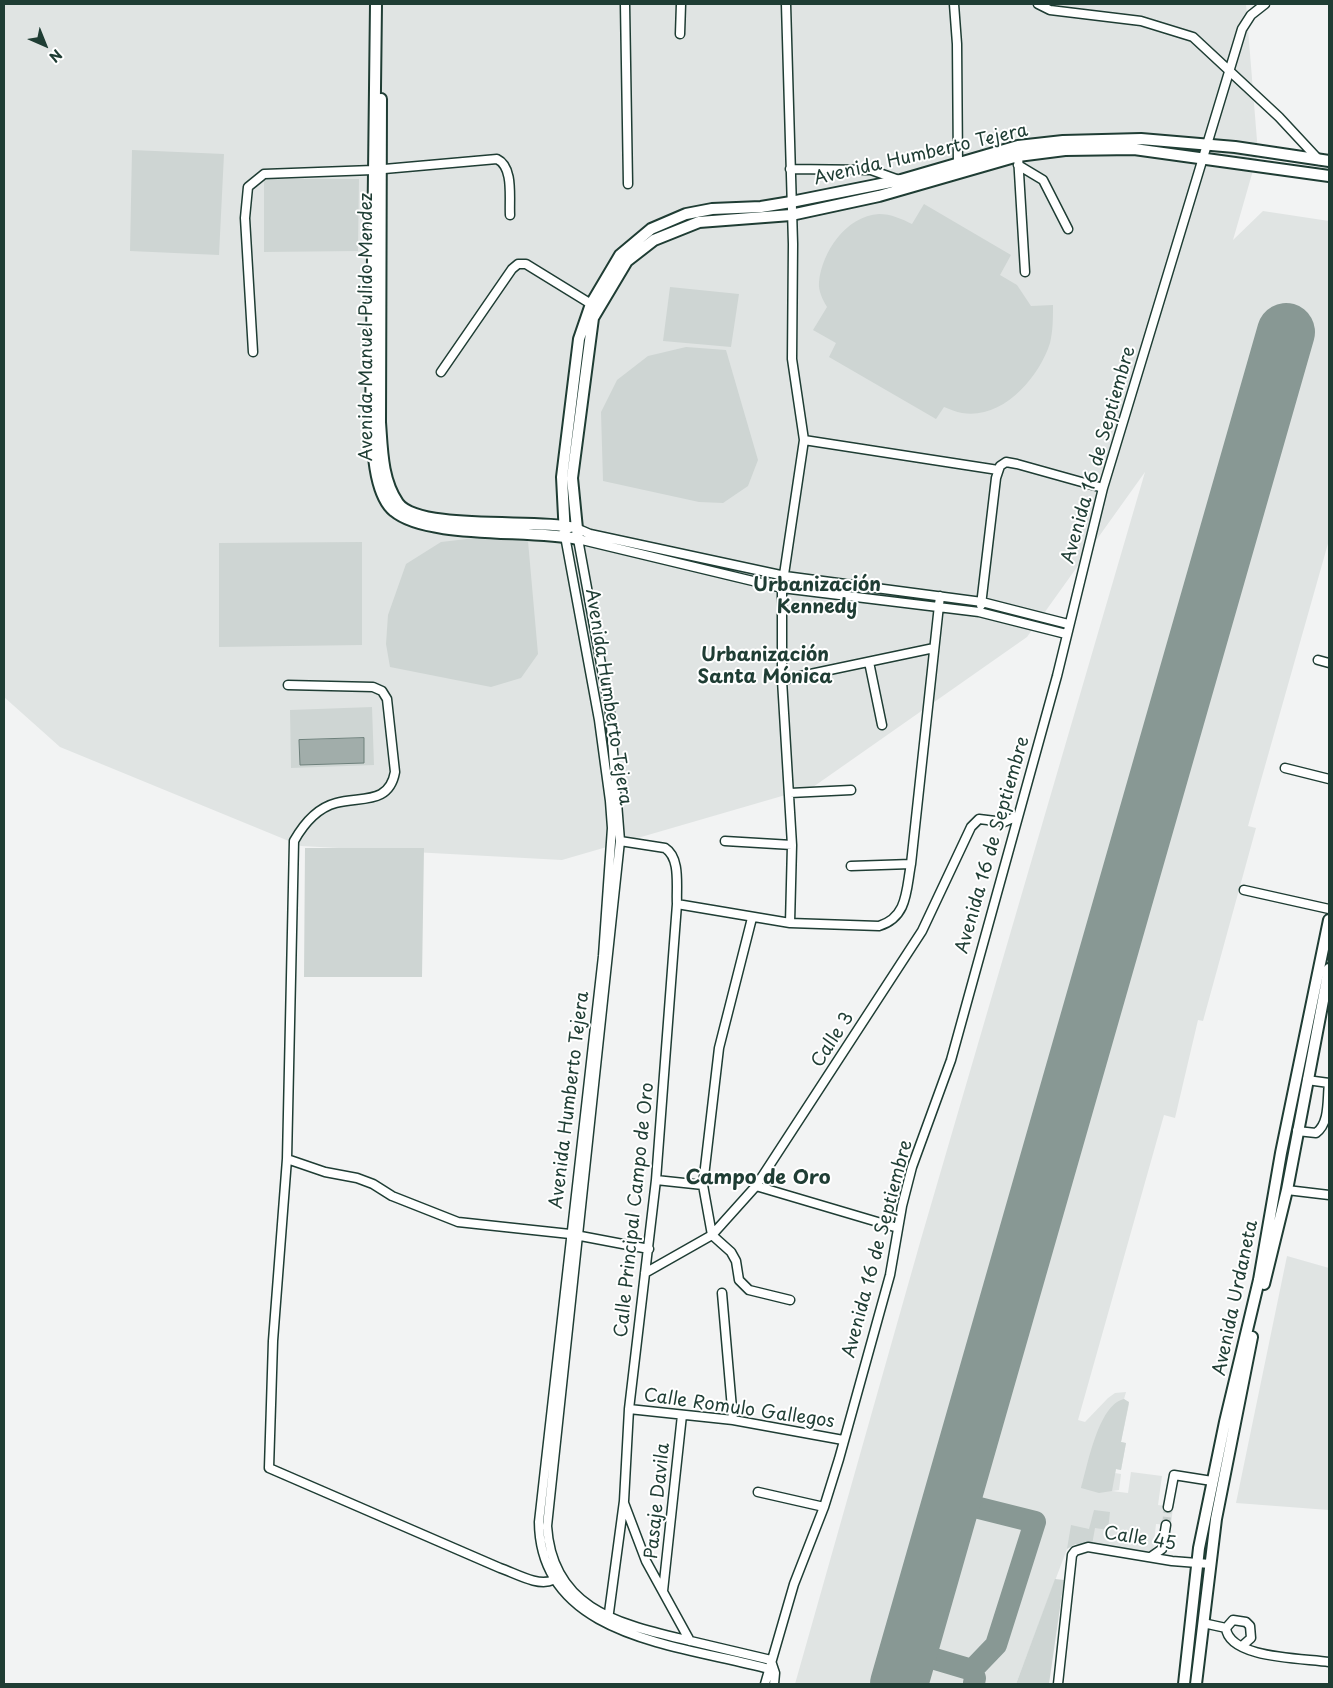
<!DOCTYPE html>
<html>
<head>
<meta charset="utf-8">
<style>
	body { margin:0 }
	#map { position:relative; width:1333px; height:1688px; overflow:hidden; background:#f2f3f3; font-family:"Playpen Sans",sans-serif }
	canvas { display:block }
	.frame { position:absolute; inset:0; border:5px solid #1f3d34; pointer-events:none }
	.north { position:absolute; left:20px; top:20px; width:50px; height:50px; -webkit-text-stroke:4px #fff; paint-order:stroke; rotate:136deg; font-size:14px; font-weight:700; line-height:20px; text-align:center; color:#1f3d34 }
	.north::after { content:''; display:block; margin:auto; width:18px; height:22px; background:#1f3d34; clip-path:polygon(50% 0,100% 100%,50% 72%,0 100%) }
</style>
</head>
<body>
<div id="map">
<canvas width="1333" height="1688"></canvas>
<div class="frame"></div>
<div class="north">N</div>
</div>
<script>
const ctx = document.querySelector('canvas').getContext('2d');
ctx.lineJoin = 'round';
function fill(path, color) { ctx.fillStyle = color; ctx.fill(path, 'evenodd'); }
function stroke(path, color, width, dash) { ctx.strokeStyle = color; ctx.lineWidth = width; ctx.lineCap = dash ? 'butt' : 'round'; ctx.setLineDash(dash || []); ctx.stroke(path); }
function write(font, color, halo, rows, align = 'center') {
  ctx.font = font + ' "Playpen Sans",sans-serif'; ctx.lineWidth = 4; ctx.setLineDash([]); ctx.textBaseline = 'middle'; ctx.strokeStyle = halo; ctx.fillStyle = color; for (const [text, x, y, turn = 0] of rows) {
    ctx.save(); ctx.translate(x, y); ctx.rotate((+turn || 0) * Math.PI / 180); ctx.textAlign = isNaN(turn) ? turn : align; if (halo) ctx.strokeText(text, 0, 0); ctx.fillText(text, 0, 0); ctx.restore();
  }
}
fill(new Path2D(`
	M4,4H1246L1258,153L1233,240L1263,211L1329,221V540L1248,826L1256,828L1203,1021L1198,1020L1175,1118L1164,1115L1078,1420L1085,1422L1108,1398L1115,1393L1126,1392L1124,1399L1129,1404L1121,1442L1126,1443L1121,1470L1116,1469L1115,1473L1121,1474L1119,1490L1112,1491L1128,1493L1131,1472L1162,1476L1158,1505L1173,1507L1171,1525L1156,1524L1153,1552L1084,1544L1073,1545L1067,1549L1016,1684H795L921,1239L1145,472L1027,637L813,787L562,860L301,846L60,747L4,697Z
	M1287,1256L1329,1268V1510L1236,1503Z`), '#e0e4e3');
fill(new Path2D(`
	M132,150L224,154L219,255L130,251Z
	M264,179H359L358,251L264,252Z
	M924,204L1011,255L1000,275L1017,285L1031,306L1053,305C1053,318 1053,331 1050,343C1039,378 1002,420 962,413C956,412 950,409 944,407L936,419L829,357L836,343L813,330L827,307C823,300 818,291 819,282C822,252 846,216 879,214C891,214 902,219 912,224Z
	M670,287L739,294L731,347L663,341Z
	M686,347L726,350L758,460L748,486L723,503L699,502L603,481L601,412L617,380L648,356Z
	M484,537L528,541L538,654L521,678L491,687L390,667L386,644L388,615L406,564L441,542Z
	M362,542V645L219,647V543Z
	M372,707L374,765L291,768L290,710Z
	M305,848H424L422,977H304Z
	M1124,1399L1129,1402L1121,1442L1126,1443L1121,1470L1116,1469L1112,1491L1099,1493L1081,1488C1088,1465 1098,1405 1124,1399Z
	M1094,1510L1110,1512L1108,1530L1095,1528L1092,1545L1075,1544L1067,1549L1071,1525L1089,1529Z
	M1055,1579L1064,1580L1049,1684H1016Z`), '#ced5d3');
const water = new Path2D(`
	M364,738V763L300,765L299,740Z`);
fill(water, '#a1adaa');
stroke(water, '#6d807b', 1);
stroke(new Path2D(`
	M951,1501L1035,1522L996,1645L972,1670
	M908,1651L972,1670L975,1678L974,1683`), '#889894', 22);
stroke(new Path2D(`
	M899,1684L1286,332`), '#889894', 58);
stroke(new Path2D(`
	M1166,1525L1168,1507`), '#c8cfcd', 8, [8, 4]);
const minor = new Path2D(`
	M625,4L628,184
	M786,4L793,244L792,359L804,440L782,588V680L792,845L790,923
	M954,4L957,44L958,167
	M1038,4L1050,10L1141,21L1193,37L1279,117L1319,160
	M680,34L681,4
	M1018,156L1025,272
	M1018,165L1043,180L1068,229
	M790,169L871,170L899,180
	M253,352L245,218L248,187L264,174L373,170L497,159C514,167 509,198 510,215
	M441,372L512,269L518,264H526L591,304
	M804,440L998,470
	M576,528L590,534L785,576L982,602L1068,624
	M565,536L599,720L610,801L612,828L603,956L539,1522C540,1639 683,1645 769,1669
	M981,605L996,478L1000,466L1006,462L1017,464L1103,488
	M1318,660L1329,663
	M869,662L882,725
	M782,680L934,648
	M288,685L373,687L382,691L387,699L395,772C389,805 361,796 336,803C317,808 303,825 294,841L287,1159L273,1341L269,1468L500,1568C515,1573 538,1587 553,1580
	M1285,768L1329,779
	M790,793L851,790
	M725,841L792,845
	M851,866L911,864
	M1244,890L1329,909
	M677,904L790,923L879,926C908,917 906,890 911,864L940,596
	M752,918L719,1048L703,1185L712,1235L731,1252L736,1261L739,1280L749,1290L790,1300
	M1307,1080L1329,1083
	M1297,1131L1316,1133C1330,1123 1327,1099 1329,1083
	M287,1159L325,1172L357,1178L373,1184L392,1196L458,1222L570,1234L649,1249
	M656,1180L703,1185
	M756,1186L898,1228
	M1287,1190L1329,1195
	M645,1273L712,1235L756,1186L922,931L971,827L979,819L1004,822L1017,816
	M722,1293L733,1420
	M629,1409L733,1420L843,1440
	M758,1492L824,1507
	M624,1503L646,1561L690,1641
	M1168,1507L1174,1475L1212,1481
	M1152,1556L1162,1549L1166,1525
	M663,1591L682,1415
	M608,1620L624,1501L629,1409L656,1180L677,904C676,887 681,858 665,848L620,841
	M1203,1623L1226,1628L1233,1620L1246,1622L1250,1626L1251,1638L1242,1646
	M1226,1628C1229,1659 1304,1658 1329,1662
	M771,1660C741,1653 711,1646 682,1639C614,1623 552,1606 547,1526L620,841L610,713L578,539L782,588L979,612L1066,634
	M771,1661L775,1673L774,1684
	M765,1684L794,1584L824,1507L839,1459L890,1275L902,1206L912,1167L951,1060L1057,676L1103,488L1242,29L1251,15L1265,4
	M1058,1684L1072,1555L1075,1551L1088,1547L1172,1561L1210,1564`);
const tertiary = new Path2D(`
	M376,4L371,424C373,447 374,495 394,511C427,539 531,529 578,539L572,478L593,318L627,261L654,240L699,222L791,215L879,196L1018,156L1065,150L1134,149L1329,176
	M381,99L380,422C382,450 382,480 398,503C418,531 536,519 570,527
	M565,536L562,477L579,339L591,304L620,255L651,229L686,214L712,209L761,207L791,202L901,180L1018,146L1063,141L1141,139L1235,147L1329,161
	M1264,1284L1287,1190L1329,969
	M1184,1684L1199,1548L1225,1422L1259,1280L1281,1153L1329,920
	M1196,1684L1216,1519L1252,1337`);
stroke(minor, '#1f3d34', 11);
stroke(tertiary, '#1f3d34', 14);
stroke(minor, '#fff', 8);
stroke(tertiary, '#fff', 10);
write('18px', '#1f3d34', '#fff', [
	["Avenida Humberto Tejera",921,155,-13],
	["Avenida Manuel Pulido Mendez",367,327,-90],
	["Avenida 16 de Septiembre",1099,455,-74],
	["Avenida Humberto Tejera",608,697,81],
	["Avenida 16 de Septiembre",993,845,-74],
	["Calle 3",833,1040,-57],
	["Avenida Humberto Tejera",570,1100,-83],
	["Calle Principal Campo de Oro",635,1210,-84],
	["Avenida 16 de Septiembre",878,1249,-75],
	["Avenida Urdaneta",1236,1298,-78],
	["Calle Romulo Gallegos",739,1409,8],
	["Pasaje Davila",658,1501,-84],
	["Calle 45",1140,1539,9]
]);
write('bold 19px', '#1f3d34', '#fff', [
	["Urbanización",817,586],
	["Kennedy",817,608],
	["Urbanización",765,656],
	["Santa Mónica",765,678]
]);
write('bold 20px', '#1f3d34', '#fff', [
	["Campo de Oro",758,1178]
]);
</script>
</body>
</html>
